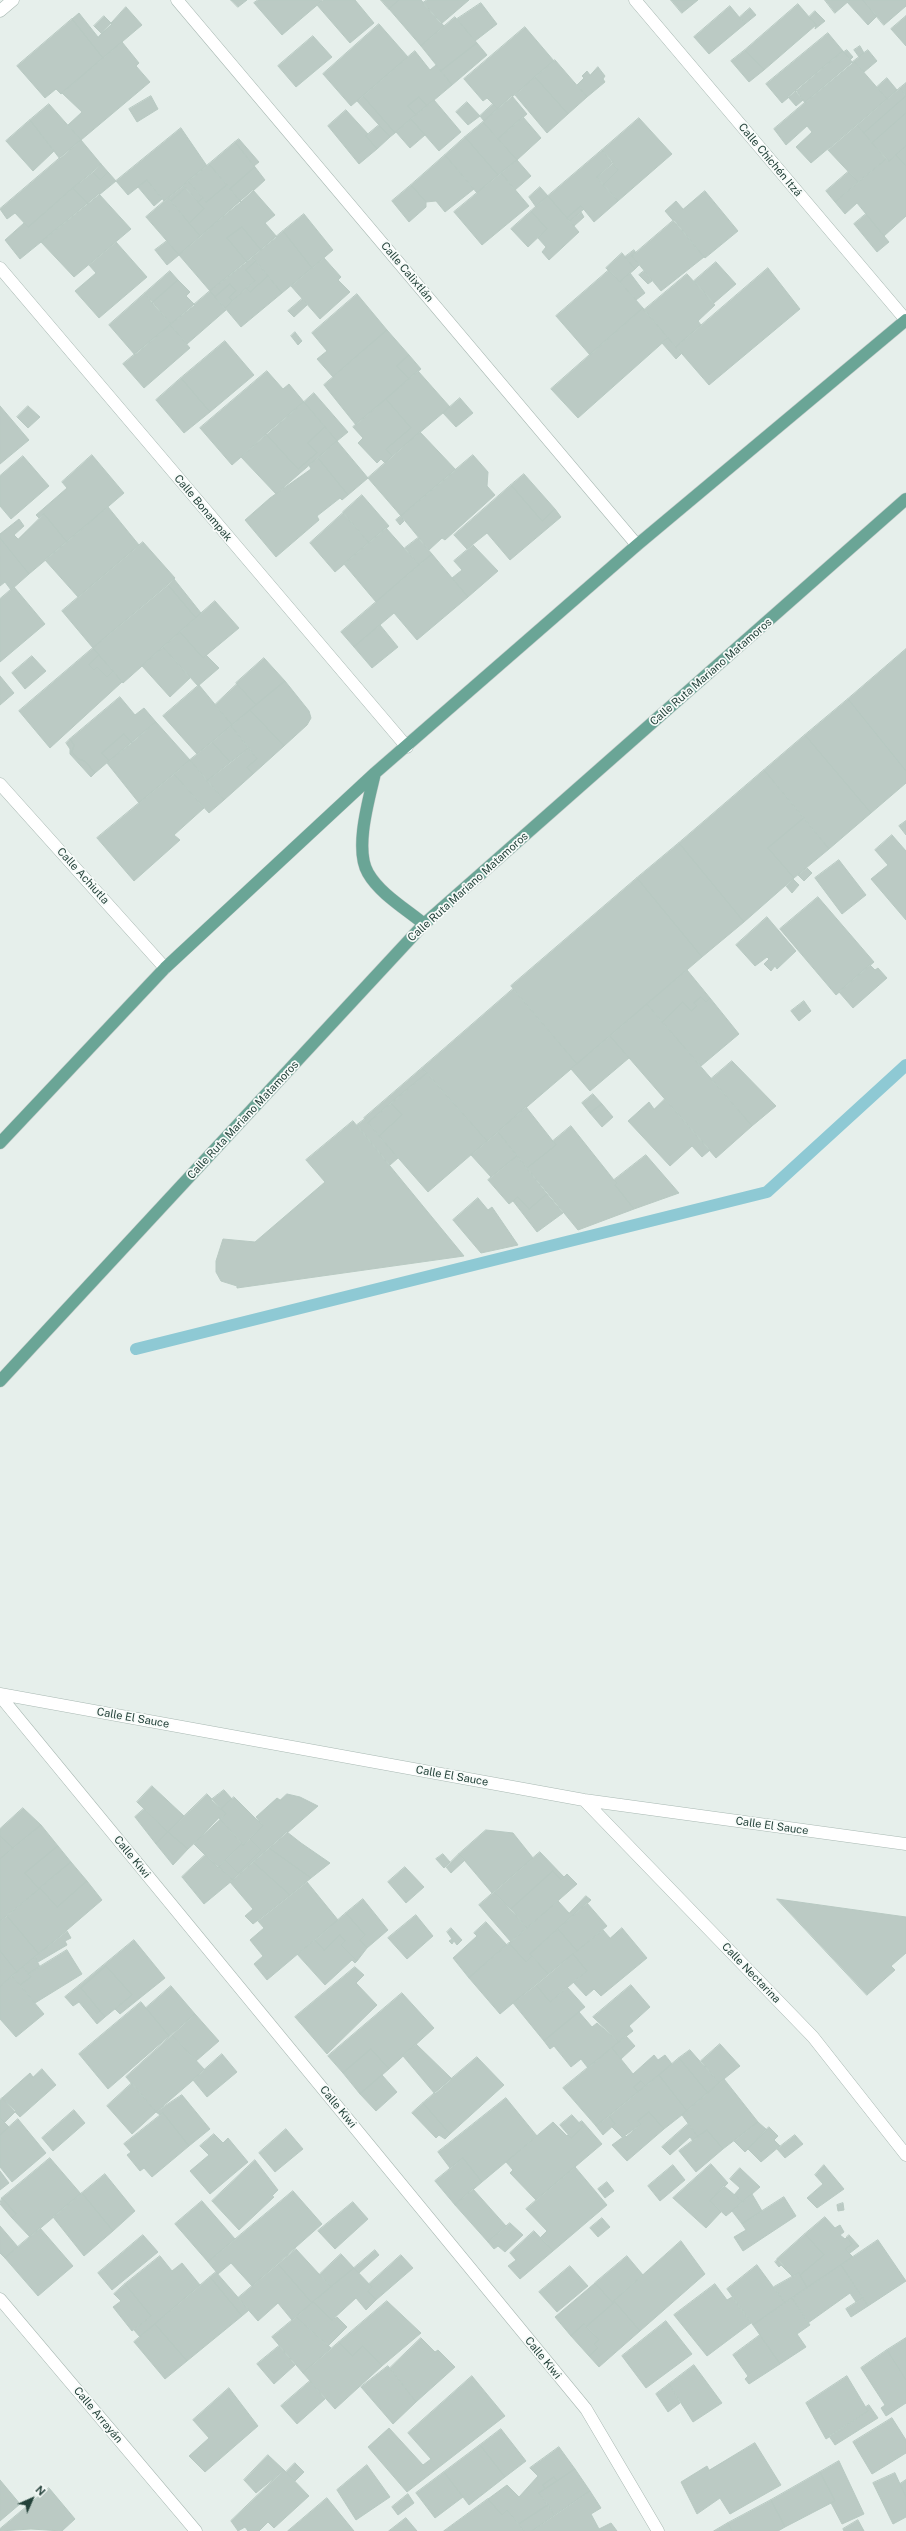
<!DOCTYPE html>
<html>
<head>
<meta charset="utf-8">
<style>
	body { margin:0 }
	#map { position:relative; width:906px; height:2531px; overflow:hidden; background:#e6efeb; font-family:"Public Sans",sans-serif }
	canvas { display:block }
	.north { position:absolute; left:12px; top:2479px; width:40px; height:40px; -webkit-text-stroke:3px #f7fbf9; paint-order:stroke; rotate:45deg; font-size:11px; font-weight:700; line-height:16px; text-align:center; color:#24423a }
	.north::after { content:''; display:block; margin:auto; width:14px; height:18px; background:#24423a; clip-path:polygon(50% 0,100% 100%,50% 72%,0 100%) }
</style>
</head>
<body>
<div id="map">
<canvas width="906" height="2531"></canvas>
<div class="north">N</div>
</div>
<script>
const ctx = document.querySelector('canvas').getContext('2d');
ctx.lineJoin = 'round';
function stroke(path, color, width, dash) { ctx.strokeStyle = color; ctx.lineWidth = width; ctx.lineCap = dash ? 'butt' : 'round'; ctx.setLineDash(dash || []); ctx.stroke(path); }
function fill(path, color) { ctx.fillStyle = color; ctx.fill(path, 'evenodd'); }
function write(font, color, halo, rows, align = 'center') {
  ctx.font = font + ' "Public Sans",sans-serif'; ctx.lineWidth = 3.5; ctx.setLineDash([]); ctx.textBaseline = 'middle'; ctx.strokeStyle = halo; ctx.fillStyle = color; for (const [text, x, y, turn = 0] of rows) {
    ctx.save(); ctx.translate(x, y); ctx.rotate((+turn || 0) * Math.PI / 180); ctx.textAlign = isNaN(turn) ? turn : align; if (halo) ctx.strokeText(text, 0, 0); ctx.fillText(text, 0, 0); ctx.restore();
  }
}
stroke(new Path2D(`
	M136,1349L767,1192L906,1065`), '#8ec9d4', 12);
const building = new Path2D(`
	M231,0H247L238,7Z
	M258,0H320L322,1L282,35L254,3Z
	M323,0H355L374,23L350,43L317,5Z
	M381,0H399L389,9Z
	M399,0H421L444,26L421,46L389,9Z
	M427,0H469L441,24L423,3Z
	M671,0H698L682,13Z
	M825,0H850L835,13Z
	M850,0H863L877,16L868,25L847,2Z
	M863,0H906V6L884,25Z
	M481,3L497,24L475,41L457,19Z
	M798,4L816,25L764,70L745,50Z
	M730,6L745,24L709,54L694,37Z
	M126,7L142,25L103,58L72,19L79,13L98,37Z
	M750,8L756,15L745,24L740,17Z
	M815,11L825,21L815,29L816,25L809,17Z
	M104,16L112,24L102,34L94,26Z
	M906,16V46L891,29Z
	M455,17L477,43L441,71L421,46Z
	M72,19L103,58L61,94L56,89L45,98L17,66Z
	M379,24L408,57L351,106L323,74Z
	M525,27L554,61L498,109L487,98L483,101L464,79Z
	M828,33L843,51L782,103L766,84Z
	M313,36L332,57L296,87L278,66Z
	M122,42L139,63L136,66L150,82L81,140L68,125L82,112L62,93Z
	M477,43L487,55L452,85L441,71Z
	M860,46L864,53L859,57L854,50Z
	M745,50L764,70L749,82L731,61Z
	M847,50L853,57L850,60L844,52Z
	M868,50L877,61L864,72L854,61Z
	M415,51L430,70L436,65L452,85L427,106L419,97L408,106L416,115L395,133L363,96Z
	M843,51L853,63L805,103L796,90Z
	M555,60L587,97L568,114L535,77Z
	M854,61L887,99L811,163L796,147L812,132L807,126L786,145L774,129Z
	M598,67L605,76L603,79L605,82L587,97L577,85L584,78L582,76L587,71L590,75Z
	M535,77L568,114L547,133L515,95Z
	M887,78L897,90L887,99L877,87Z
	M906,83V95L900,88Z
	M900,88L906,96L864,133L857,125Z
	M795,91L803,100L796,106L788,97Z
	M151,96L158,109L137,122L129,109Z
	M363,96L395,133L390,137L357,101Z
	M512,96L527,114L498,139L483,122Z
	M906,96V113L872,143L864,133Z
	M419,97L427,106L416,115L408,106Z
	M434,100L461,132L439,151L411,119Z
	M467,102L480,116L468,125L456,112Z
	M49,104L81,140L60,159L30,120Z
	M493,104L498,109L484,121L480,116Z
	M346,110L368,134L366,136L377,149L359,164L328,126Z
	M906,113V146L889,161L872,143Z
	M523,117L541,138L517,160L498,139Z
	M639,118L672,154L618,201L603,185L618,170L602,150Z
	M411,119L425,135L410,148L396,132Z
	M30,120L54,151L33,171L6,141Z
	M483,122L517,160L498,175L465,137Z
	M379,125L390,137L377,149L366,136Z
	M857,125L886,159L858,182L828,150Z
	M181,128L207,166L164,201L147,180L128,195L116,181Z
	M465,137L498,175L477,193L445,155Z
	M239,139L259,162L254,166L235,142Z
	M81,140L101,164L28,227L15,213L7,219L0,209Z
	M235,142L255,167L230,189L209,164Z
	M906,146V166L896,155Z
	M602,150L613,162L597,177L618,201L594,222L581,206L567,218L548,196Z
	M445,155L474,189L445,212L436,201L426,202L411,185Z
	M896,155L906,166V216L884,236L857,203L845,214L835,202L886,159L889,161Z
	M517,160L531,176L515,190L501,173Z
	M101,164L108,172L100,180L93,172Z
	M209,164L227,185L206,202L188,181Z
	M612,164L618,170L603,185L597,177Z
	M255,167L265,180L241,202L230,189Z
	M93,172L100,180L108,172L116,181L88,204L73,188Z
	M848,172L858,182L835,202L826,191Z
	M501,173L529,206L482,245L454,212Z
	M147,180L162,199L154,206L138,187Z
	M188,181L203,198L198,202L183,186Z
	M227,185L241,202L200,236L189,223L204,209L198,202L203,198L206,202Z
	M411,185L426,202V207L409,222L392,201Z
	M183,186L185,189L171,201L168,198Z
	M540,187L548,196L536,207L529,197Z
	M73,188L88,204L20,259L5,240L24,223L28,227Z
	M186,188L204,209L189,223L171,201Z
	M253,190L275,215L265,223L277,237L261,250L242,227L227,238L247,262L210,291L179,255Z
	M705,191L738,231L705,258L665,211L676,201L683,209Z
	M99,194L131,229L74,277L41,242Z
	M548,196L579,232L549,260L542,252L546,247L538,238L547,229L531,211Z
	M168,198L200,236L179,255L146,217Z
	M581,206L584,209L570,221L567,218Z
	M531,211L547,229L528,247L511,229Z
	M581,212L584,217L574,226L570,221Z
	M304,214L333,250L312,268L283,231Z
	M866,214L889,242L877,252L854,224Z
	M674,220L704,257L661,291L632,256Z
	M242,227L261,250L247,262L227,238Z
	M283,231L312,268L282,293L252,257Z
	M167,241L179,255L167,265L155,250Z
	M116,242L147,277L99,318L75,291L96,273L89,265Z
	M634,250L636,253L632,256L639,265L635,269L625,257Z
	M622,253L635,269L620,282L606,268Z
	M252,257L256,261L246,270L255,281L232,301L229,297L236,291L230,284L215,297L210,291Z
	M324,258L341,277L338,280L350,292L320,319L291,286Z
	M256,261L268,276L250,292L246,288L255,281L246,270Z
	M716,262L736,284L714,303L694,281Z
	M768,268L800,309L709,385L676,347Z
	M609,270L643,308L590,355L556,316Z
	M170,271L178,280L152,303L145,293Z
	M644,271L652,281L648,284L639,275Z
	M630,273L645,293L636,300L620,282Z
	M687,274L715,305L698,321L701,325L676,347L644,310Z
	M268,276L282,293L241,327L225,308L246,288L250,292Z
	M178,280L190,292L186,296L195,305L171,324L152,303Z
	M230,284L236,291L229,297L232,301L225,308L215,297Z
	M210,291L226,310L187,344L170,325Z
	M145,293L171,324L135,355L109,325Z
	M357,294L387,330L333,377L317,359L327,351L312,333Z
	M302,299L307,305L294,317L288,311Z
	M643,308L668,338L578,418L551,389Z
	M170,325L190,348L144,388L123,364Z
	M387,330L409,355L397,366L409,379L356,425L324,385Z
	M295,332L302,341L298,345L291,336Z
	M668,338L682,353L676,359L662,343Z
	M225,341L254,375L210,412L181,378Z
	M409,355L421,369L409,379L397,366Z
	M267,371L283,389L289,384L304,402L232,465L200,428Z
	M418,371L450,407L392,456L386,449L411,428L386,399Z
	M181,378L210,412L184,433L156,400Z
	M314,393L348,432L337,441L304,402Z
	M460,398L473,413L456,427L443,413Z
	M386,399L411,428L386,449L392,456L385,463L381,459L377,463L358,443L363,438L353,427Z
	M304,402L325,427L308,443L317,453L298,469L266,434Z
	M0,406L29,440L0,464Z
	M28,406L40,417L28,428L17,417Z
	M325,427L337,441L276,494L241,457L266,434L298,469L317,453L308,443Z
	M420,432L456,470L401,516L368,478Z
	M337,441L368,478L348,495L318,458Z
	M92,455L124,493L67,542L44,514L39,518L36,515L67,488L62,482Z
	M473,455L488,472L487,486L495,495L445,540L442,538L429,550L401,516Z
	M23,456L49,486L11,519L0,506V476Z
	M318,458L348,495L342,500L340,498L317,516L319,520L276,557L245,520L270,498L311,469L309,465Z
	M524,474L555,509L542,521L511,485Z
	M511,485L542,521L555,509L561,517L510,560L487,533L467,549L454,535Z
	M362,495L389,526L369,543L343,512Z
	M108,507L139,545L78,597L45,560Z
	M343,513L369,543L335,572L310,543Z
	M44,514L67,542L29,574L0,538V534L19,519L24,526L14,535L18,539Z
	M401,516L404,521L400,525L396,520Z
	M386,528L419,565L376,602L344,564Z
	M0,538L29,574L11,590L5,582L0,586Z
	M418,538L432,554L419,565L405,548Z
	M143,542L175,578L93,648L62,611Z
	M473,545L498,571L468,597L452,578L462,570L454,561Z
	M432,554L468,597L417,640L394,613L354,647L341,632Z
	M174,579L201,613L196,618L168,585Z
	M168,585L196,618L123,683L93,648Z
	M14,587L45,624L0,662V599Z
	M215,601L239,628L203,658L180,632Z
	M380,625L398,647L372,668L354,647Z
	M180,632L203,658L206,655L219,668L198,686L163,647Z
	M163,647L190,678L170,697L142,666Z
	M93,648L99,655L89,665L94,670L97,667L107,677L113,671L122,682L50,748L19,711Z
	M906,649V771L848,699Z
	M99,655L113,671L107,677L97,667L94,670L89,665Z
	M32,656L46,671L25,689L12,673Z
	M264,658L285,681L256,705L236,683Z
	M0,676L14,693L0,705Z
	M285,681L309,711L311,718L307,725L284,746L250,710Z
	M237,684L256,705L232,725L215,705Z
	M199,685L232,725L197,754L163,716Z
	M120,697L135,715L144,708L156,722L132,743L124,734L102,753L109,761L95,773L85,761L78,759L72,752L74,745L70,739Z
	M848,699L906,771V783L871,813L805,735Z
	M250,710L284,746L253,774L247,767L257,759L231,726Z
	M156,722L190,760L139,803L107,763Z
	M231,726L249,748L230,762L212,742Z
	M124,734L132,743L109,761L102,753Z
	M805,735L871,813L829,849L764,770Z
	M70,739L74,745L72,752L78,759L85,761L95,773L91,777L70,754V749L66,743Z
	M212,742L230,762L207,781L190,760Z
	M249,748L257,759L247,767L253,774L224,800L207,781Z
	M190,760L224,800L209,813L174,774Z
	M764,770L804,818L768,848L794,878L744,922L679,843Z
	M174,774L204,808L174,835L180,840L134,881L97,838Z
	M804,818L829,849L794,878L768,848Z
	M906,821V835L899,826Z
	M892,835L906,851V920L871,879L888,865L875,850Z
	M679,843L744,922L702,957L637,878Z
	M839,860L866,895L842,914L815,878Z
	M807,868L812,873L804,881L798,875Z
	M637,878L702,957L577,1064L511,986Z
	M793,879L799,885L792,893L786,886Z
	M818,897L874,962L836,995L780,929Z
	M767,917L796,951L777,969L775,966L771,971L764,964L769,959L767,957L755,966L736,945Z
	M870,965L875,970L878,968L887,978L853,1008L839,992Z
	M687,970L710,998L706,1002L701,997L694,1003L697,1006L691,1011L683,1002L662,1022L647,1004Z
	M513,989L577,1064L487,1141L422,1068Z
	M701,997L706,1002L710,998L739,1034L701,1066L662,1022L683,1002L691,1011L697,1006L694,1003Z
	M804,1001L811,1011L799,1021L791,1011Z
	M647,1004L752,1126L716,1158L610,1036Z
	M610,1036L629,1058L590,1091L571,1069Z
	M732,1061L776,1106L752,1126L711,1079Z
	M422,1068L427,1073L368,1123L364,1118Z
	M427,1073L487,1141L428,1192L379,1136L402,1115L391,1103Z
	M593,1094L602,1104L590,1113L582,1103Z
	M665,1099L710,1150L702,1157L692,1146L670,1166L628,1121L649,1102L654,1109Z
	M391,1103L402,1115L379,1136L368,1123Z
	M602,1104L613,1117L602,1127L590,1113Z
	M526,1107L556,1145L527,1168L498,1132Z
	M365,1119L398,1158L390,1165L357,1125Z
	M353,1121L464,1256L237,1288V1286L221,1281L216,1272V1261L223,1239L255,1242L325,1182L306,1160Z
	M571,1126L614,1180L617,1183L615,1185L634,1209L578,1230L527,1168L556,1145L553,1141Z
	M498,1132L517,1156L491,1177L471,1155Z
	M646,1155L679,1193L634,1209L615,1185L617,1183L614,1180Z
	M517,1156L547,1194L529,1209L518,1197L509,1204L488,1180Z
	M547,1194L563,1213L537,1232L513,1201L518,1197L529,1209Z
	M478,1198L488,1210L492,1207L518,1245L481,1253L453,1220Z
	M152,1786L184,1816L168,1832L137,1802Z
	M224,1790L232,1799L221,1809L211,1800Z
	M207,1794L226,1814L188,1849L168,1832Z
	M287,1794L300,1797L318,1806L233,1880L219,1867L225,1860L238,1873L261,1850L250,1839L263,1826L256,1817L277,1798L280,1800Z
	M234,1797L263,1826L243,1845L220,1819L226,1814L221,1809Z
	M23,1808L41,1825L13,1848L0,1836V1829Z
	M144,1809L168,1832L156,1844L135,1817Z
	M219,1818L242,1843L218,1868L194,1844Z
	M41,1825L58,1846L25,1873L39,1889L0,1921V1859Z
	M486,1830L513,1833L533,1858L492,1893L459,1854Z
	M168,1832L188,1849L173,1865L156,1844Z
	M287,1832L301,1843L330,1863L311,1878L269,1848Z
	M0,1836L13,1848L0,1859Z
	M250,1839L261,1850L238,1873L225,1860L242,1843L243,1845Z
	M58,1846L71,1862L39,1889L25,1873Z
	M269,1848L311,1878L290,1895L253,1862Z
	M540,1852L564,1877L561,1880L553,1871L511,1909L494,1892Z
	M443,1854L450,1862L444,1868L436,1859Z
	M459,1854L465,1860L451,1873L446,1867Z
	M205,1855L233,1880L204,1904L182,1877Z
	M71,1862L87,1881L57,1907L40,1888Z
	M253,1862L290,1895L253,1924L245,1916L253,1909L230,1882Z
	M405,1867L424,1887L406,1903L388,1882Z
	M553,1871L561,1880L567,1874L577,1884L527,1928L511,1909Z
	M87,1881L102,1900L39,1954L7,1916L40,1888L57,1907Z
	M307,1882L338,1920L267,1980L254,1964L263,1956L250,1940L264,1928L258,1921Z
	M494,1892L527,1928L511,1942L479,1905Z
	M586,1896L591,1900L530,1954L532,1956L526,1962L509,1943L558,1901L569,1913Z
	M363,1899L388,1930L367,1948L360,1940L365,1935L346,1913Z
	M777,1899L906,1917V1953L891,1966L895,1970L867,1995Z
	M587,1903L607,1926L577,1951L558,1929Z
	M346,1913L365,1935L360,1940L367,1948L357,1961L341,1945L345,1941L340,1935L324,1950L315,1940Z
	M416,1915L433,1936L407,1959L388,1938Z
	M7,1916L39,1954L17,1972L0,1951V1921Z
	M486,1922L507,1945L469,1978L453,1958L477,1936L474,1933Z
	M451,1928L462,1940L457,1945L454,1941L452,1944L449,1941L452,1939L447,1932Z
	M622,1928L647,1958L601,1996L594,1989L586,1996L573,1982L587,1971L573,1954L603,1930L610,1938Z
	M558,1929L577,1951L548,1974L530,1954Z
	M67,1931L71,1938L65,1941L67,1945L38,1962L35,1957Z
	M340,1935L345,1941L341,1945L357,1961L355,1963L352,1960L325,1985L297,1954L315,1940L324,1950Z
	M134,1940L165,1978L120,2014L115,2009L132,1995L106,1966L81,1988L105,2017L97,2024L79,2002L73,2006L65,1997Z
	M509,1943L526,1962L532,1956L548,1974L500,2014L469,1978Z
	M67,1950L82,1974L35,2003L20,1985L31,1977L28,1974Z
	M0,1951L17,1972L0,1987Z
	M573,1954L587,1971L550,2002L536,1985Z
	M35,1957L40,1967L28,1974L23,1967Z
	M106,1966L132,1995L105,2017L81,1988Z
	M23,1967L31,1977L20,1985L12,1976Z
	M355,1967L364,1975L356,1983L377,2005L327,2054L295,2017Z
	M12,1976L44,2014L16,2037L0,2019V1987Z
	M536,1985L550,2002L567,1987L585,2007L544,2041L513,2003Z
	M631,1985L650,2007L629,2026L633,2031L619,2042L593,2017Z
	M171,1986L195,2014L169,2036L146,2008Z
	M402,1993L434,2028L389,2069L371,2049L343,2073L328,2056Z
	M141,2002L169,2036L108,2089L79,2054Z
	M579,2012L592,2027L597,2023L619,2042L588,2068L581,2059L571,2067L554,2046L550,2049L544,2041Z
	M195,2014L219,2041L196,2061L172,2035Z
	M172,2035L205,2070L156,2112L126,2077Z
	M626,2036L635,2046L621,2059L612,2048Z
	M416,2044L452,2079L435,2094L403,2056Z
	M720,2044L740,2066L719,2083L701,2061Z
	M612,2048L633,2074L654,2055L658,2060L665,2055L672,2064L646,2086L641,2081L634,2087L638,2092L596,2126L563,2088Z
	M371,2049L389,2069L360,2094L343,2073Z
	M690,2050L719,2083L708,2093L679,2058Z
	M222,2054L237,2072L207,2097L193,2080Z
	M477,2057L504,2085L450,2134L423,2103Z
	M679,2058L708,2093L687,2111L659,2075Z
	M42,2069L56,2085L20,2117L2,2098L30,2073L33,2077Z
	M382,2075L397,2092L376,2111L360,2094Z
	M659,2075L687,2111L664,2129L649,2112L638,2121L641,2124L626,2137L624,2135L622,2137L612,2127L615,2124L609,2116Z
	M724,2079L758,2122L723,2149L707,2130L698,2137L682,2115Z
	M641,2081L646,2086L638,2092L634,2087Z
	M132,2083L156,2112L132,2134L107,2106Z
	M182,2095L210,2129L189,2146L163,2113L160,2115L156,2112Z
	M2,2098L16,2111L4,2123L0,2118V2100Z
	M506,2098L537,2136L482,2182L463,2158L450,2168L438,2152Z
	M423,2103L450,2134L445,2139L439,2135L436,2138L412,2113Z
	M74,2110L85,2123L53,2151L42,2138Z
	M649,2112L664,2129L627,2161L612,2145L641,2124L638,2121Z
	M163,2113L189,2146L152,2177L144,2168L140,2171L127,2155L131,2152L124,2144Z
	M572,2115L583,2127L571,2138L560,2125Z
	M609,2116L615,2124L603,2135L596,2126Z
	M0,2118L9,2127L0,2135Z
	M18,2119L46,2153L12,2182L0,2167V2135Z
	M582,2121L602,2144L536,2200L510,2173L513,2170L506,2162L553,2122L567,2136L568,2135L571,2138L583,2127L579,2123Z
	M758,2122L767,2130L745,2152L734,2141Z
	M688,2124L698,2137L693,2141L690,2137L670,2155L662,2147Z
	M769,2127L778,2136L774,2140L780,2146L761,2162L748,2149Z
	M286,2129L303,2149L275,2172L259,2153Z
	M707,2130L723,2149L696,2172L679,2151Z
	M214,2134L223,2143L228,2138L248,2162L210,2194L190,2171L209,2155L200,2146Z
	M795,2135L803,2144L785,2158L777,2149Z
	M50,2158L81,2194L30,2237L12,2218L16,2214L2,2198Z
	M463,2158L482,2182L455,2205L435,2181Z
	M255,2160L278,2190L272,2196L274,2197L239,2230L212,2201Z
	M711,2164L728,2183L710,2201L721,2212L706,2228L673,2198Z
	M673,2165L685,2180L660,2201L648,2186Z
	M824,2165L844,2189L817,2208L807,2198L823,2184L815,2175Z
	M575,2167L607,2205L553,2251L540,2238L547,2231L526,2209Z
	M740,2168L760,2187L743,2202L734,2195L740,2188L730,2179Z
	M0,2171L9,2183L0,2190Z
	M105,2174L135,2211L113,2231L82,2193Z
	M607,2182L614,2191L605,2198L598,2189Z
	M724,2186L743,2202L726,2216L710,2201Z
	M473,2189L506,2226L488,2242L455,2205Z
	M293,2191L322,2224L252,2286L231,2263L218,2274L208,2262Z
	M82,2193L113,2231L84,2256L53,2217Z
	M752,2194L762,2211L742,2224L732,2211Z
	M784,2197L796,2216L743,2251L734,2237L746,2230L742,2224Z
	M2,2198L16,2214L12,2218L0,2204Z
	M202,2201L235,2239L208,2262L175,2224Z
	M353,2202L368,2219L335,2249L318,2231Z
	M843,2203L844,2210L838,2211L837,2205Z
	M825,2217L835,2228L840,2225L844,2232L840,2235L845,2239L847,2237L852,2244L845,2249L853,2257L807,2288L800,2275L824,2255L805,2234Z
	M602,2218L610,2227L598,2237L590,2228Z
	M510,2223L523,2235L505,2252L498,2246L494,2249L488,2242Z
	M0,2226L18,2247L5,2258L0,2253Z
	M40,2228L73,2266L38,2296L5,2258Z
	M534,2231L553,2251L520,2279L508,2266L516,2260L510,2253Z
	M805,2234L824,2255L800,2275L799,2273L793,2277L777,2259Z
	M143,2235L158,2252L112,2290L98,2273Z
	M849,2235L859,2246L850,2253L845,2249L852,2244L847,2237Z
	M878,2240L906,2281L868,2306L841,2265Z
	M681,2241L705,2274L640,2331L615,2302L586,2327L584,2324L571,2336L555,2317L595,2283L612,2302Z
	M296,2249L331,2287L312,2303L278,2264Z
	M375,2250L379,2255L359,2273L354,2268Z
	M341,2254L354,2268L331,2287L320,2274Z
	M401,2255L413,2268L376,2300L368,2291L372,2287L369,2284Z
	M160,2256L172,2271L182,2263L200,2285L140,2337L134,2330L151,2316L125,2284Z
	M627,2256L643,2275L612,2302L595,2283Z
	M778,2259L786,2268L793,2277L781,2265L779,2267L775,2262Z
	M278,2264L312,2303L292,2320L278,2303L258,2321L238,2298Z
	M757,2265L785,2303L753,2325L727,2289Z
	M841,2265L863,2298L856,2302L850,2293L808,2323L792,2298Z
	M570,2266L588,2286L557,2312L539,2292Z
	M354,2268L372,2287L368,2291L376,2300L366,2310L356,2298L332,2320L313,2302Z
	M216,2272L249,2310L242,2316L210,2277Z
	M799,2273L807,2288L785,2303L774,2287Z
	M210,2277L242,2316L187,2361L155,2324Z
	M125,2284L151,2316L132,2331L113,2307L121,2301L114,2294Z
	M715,2284L727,2300L732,2297L751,2323L707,2356L674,2315Z
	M792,2298L810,2325L797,2334L806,2347L780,2364L753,2325Z
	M863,2298L868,2306L851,2317L846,2309Z
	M387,2301L421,2333L382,2366L363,2346L352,2356L339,2342Z
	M313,2302L332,2320L337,2317L347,2327L328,2346L296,2317Z
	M615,2302L640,2331L599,2367L589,2356L598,2348L594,2344L599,2340L586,2327Z
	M296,2317L331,2348L303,2373L272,2337Z
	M666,2321L692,2354L646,2388L622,2356Z
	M155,2324L187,2361L165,2379L134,2342Z
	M584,2324L599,2340L594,2344L598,2348L589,2356L571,2336Z
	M760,2335L780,2364L749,2384L745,2379L748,2376L733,2355Z
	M421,2338L435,2352L438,2350L455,2367L416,2402L390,2368Z
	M906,2338V2380L887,2350Z
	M339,2342L352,2356L363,2346L382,2366L335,2409L303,2373Z
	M279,2346L295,2365L274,2384L257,2364Z
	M887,2350L906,2380V2403L886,2416L881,2408L885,2405L861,2368Z
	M694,2365L722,2403L693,2422L669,2384Z
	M388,2366L416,2402L393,2424L361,2387Z
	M472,2376L505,2416L407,2492L368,2447L389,2428L423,2465L431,2459L408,2433Z
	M847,2376L868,2411L826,2439L806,2403Z
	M310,2381L325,2399L297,2424L281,2406Z
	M669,2384L680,2403L668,2412L656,2394Z
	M229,2388L258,2426L205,2472L189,2456L209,2438L193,2420Z
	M869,2405L878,2418L835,2445L829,2436L868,2411L866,2407Z
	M892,2418L906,2440V2453L872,2474L853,2442Z
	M501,2429L526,2461L505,2477L480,2445Z
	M755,2443L781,2485L730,2514L720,2498L697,2514L681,2482L707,2466L709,2470Z
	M480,2445L505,2477L469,2505L444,2472Z
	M559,2447L575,2469L557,2481L554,2477L543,2485L545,2489L539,2493L548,2505L519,2524L507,2510L502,2515L488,2499L507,2485L519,2497L538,2476L530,2468Z
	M268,2455L284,2470L256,2493L244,2480Z
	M839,2461L864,2514L842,2524L831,2503L835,2501L820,2472Z
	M295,2463L304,2472L295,2481L286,2472Z
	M367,2465L390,2497L356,2520L337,2490Z
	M575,2469L590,2491L554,2515L539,2493Z
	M284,2470L309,2496L274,2528L268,2522L259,2531H248L245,2527L238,2531L231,2521Z
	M444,2472L463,2497L435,2518L416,2493Z
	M820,2472L835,2501L785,2527L771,2500Z
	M895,2473L906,2497V2517L893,2524L873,2483Z
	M554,2477L557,2481L545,2489L543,2485Z
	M0,2480L20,2504L0,2521Z
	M906,2480V2497L900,2484Z
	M49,2488L75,2519L62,2531L31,2529L0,2531V2529Z
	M590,2491L601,2508L591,2514L599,2529L611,2523L617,2531H532Z
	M408,2494L414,2503L398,2515L392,2507Z
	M327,2498L354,2531H288Z
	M488,2499L502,2515L507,2510L524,2531H444Z
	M771,2500L785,2527L778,2531H732L728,2523Z
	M548,2505L554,2515L532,2531H524L519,2524Z
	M406,2518L417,2531H389Z
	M858,2520L864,2531H844L843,2529Z
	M728,2523L732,2531H714Z`);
fill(building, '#bbcac4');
stroke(building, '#b8c9c2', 1);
const minor = new Path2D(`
	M177,0L637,545
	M635,0L906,320
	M0,11L13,0
	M0,268L407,747
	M0,784L165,968
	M0,2299L196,2531`);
const tertiary = new Path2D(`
	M0,1694L584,1800L906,1844
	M0,1696L586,2409L658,2531
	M584,1800L813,2037L906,2155`);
const primary = new Path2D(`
	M375,773C369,799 354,849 368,873C380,894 406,909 424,924
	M0,1143L165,968L375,773L637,545L906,320
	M0,1381L424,924L906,499`);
stroke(minor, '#a8b8b2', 13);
stroke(tertiary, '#a8b8b2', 13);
stroke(primary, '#c2cac8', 13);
stroke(minor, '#fff', 12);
stroke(tertiary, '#fff', 12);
stroke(primary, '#6aa596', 12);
write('11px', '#24423a', '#f7fbf9', [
	["Calle Chichén Itzá",770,160,50],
	["Calle Calixtlán",407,272,50],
	["Calle Bonampak",203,508,50],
	["Calle Ruta Mariano Matamoros",711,672,-41],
	["Calle Achiutla",83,876,48],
	["Calle Ruta Mariano Matamoros",468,887,-42],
	["Calle Ruta Mariano Matamoros",243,1120,-47],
	["Calle El Sauce",133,1718,10],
	["Calle El Sauce",452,1776,10],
	["Calle El Sauce",772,1826,8],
	["Calle Kiwi",132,1857,51],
	["Calle Nectarina",751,1973,46],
	["Calle Kiwi",338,2107,51],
	["Calle Kiwi",543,2358,51],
	["Calle Arrayán",98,2415,50]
]);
</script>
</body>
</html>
